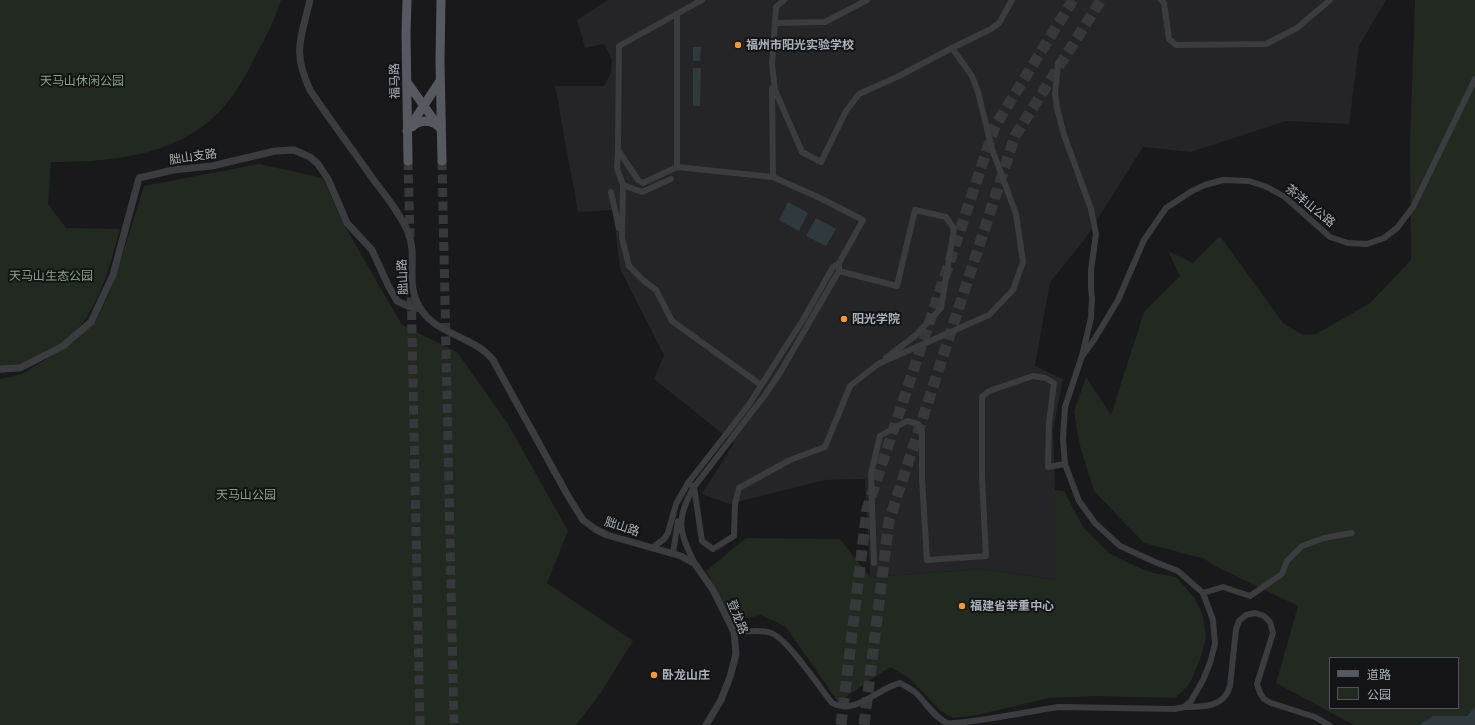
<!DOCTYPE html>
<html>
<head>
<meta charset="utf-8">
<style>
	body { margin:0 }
	#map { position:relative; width:1475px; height:725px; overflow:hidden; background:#19191b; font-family:"Alegreya Sans","Noto Sans SC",sans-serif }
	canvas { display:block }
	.legend { position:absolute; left:1329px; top:657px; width:130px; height:52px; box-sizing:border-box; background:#141416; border:1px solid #515358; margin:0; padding:5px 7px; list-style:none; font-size:12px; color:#acb2ba }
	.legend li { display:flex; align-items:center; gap:8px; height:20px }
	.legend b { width:20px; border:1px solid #515358 }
</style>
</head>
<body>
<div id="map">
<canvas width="1475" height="725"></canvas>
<ul class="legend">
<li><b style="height:5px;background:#56595f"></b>道路</li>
<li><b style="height:11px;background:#212921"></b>公园</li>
</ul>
</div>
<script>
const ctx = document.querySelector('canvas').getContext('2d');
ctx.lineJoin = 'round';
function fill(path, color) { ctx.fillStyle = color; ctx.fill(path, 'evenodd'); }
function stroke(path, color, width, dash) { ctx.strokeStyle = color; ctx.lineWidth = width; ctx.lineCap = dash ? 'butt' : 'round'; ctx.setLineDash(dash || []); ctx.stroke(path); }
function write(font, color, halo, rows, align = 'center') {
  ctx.font = font + ' "Alegreya Sans","Noto Sans SC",sans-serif'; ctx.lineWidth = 4; ctx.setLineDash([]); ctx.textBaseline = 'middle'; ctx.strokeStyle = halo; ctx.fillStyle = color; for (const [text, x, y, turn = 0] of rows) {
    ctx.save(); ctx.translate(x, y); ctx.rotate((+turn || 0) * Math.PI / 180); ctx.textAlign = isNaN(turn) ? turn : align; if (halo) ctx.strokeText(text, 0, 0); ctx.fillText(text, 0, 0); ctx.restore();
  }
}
fill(new Path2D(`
	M608,0H1386L1359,46L1349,124L1286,121L1191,152L1143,147L1085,239L1050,282L1035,366L1063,379L1053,430L1058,580L983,569L870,577L865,479L825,480L729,504L702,494L734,443L654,379L664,355L620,269L613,210L578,212L555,86H604L611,72L612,60L604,44L585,48L577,20Z`), '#252528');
fill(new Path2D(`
	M0,0H281C275,19 266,37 256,55C246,76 234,97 218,113C174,157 110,162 51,162L48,204L66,228L120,229C109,269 98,314 65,342C60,346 52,349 46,352C32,359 19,366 5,373H0Z
	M1415,0H1475V725H1354L1276,683L1298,606L1213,565L1205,559L1144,543L1094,491L1080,446L1074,412L1086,377L1111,415L1144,312L1180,276L1168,251L1193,263L1220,236L1283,323L1303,335L1316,334L1370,303L1411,260L1410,141ZM1330,658H1458V708H1330Z
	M259,164L323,178L343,223L402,325L457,352L508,424L568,531L547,583L633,641L600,694L576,725H0V379L22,374L74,342L95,322L108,296L118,269L144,186Z
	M1054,490L1064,491L1083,527L1109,553L1135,566L1153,573L1176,577L1194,597L1203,615L1206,637L1202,654L1191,681L1185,689L1175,698L1097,696L1049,698L977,715L953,718L941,711L909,678L890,667L838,702L786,627L761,615L733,621L706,571L746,538L840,539L870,577L983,569L1057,580Z`), '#212921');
fill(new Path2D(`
	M693,47H701L700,61H693Z
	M693,68H701L700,106H693Z
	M788,202L808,213L799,231L779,220Z
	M816,218L836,229L826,246L806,236Z
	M1475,707V725H1419L1433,716H1467Z`), '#2f3a3f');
stroke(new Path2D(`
	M408,161L410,238
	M442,161L454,725
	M411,284L420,725`), '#36383b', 9, [9, 4.5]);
stroke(new Path2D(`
	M841,725L867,509L995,126L1073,0
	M864,725L889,521L1015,136L1101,0`), '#36383b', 11, [11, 5.5]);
stroke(new Path2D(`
	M702,0L619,46L618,150L638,180L643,183L677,167L773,177L820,198L863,220L839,263
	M1161,0L1164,3L1169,39L1176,45L1266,44L1297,28L1330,0
	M776,23L825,22L867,0
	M952,48L991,29L999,23L1012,0
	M772,88L773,177
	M618,150L617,168L623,185L642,192L671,179
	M677,167V14
	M623,185L622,238L629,266L644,281L656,290L672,321L761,385
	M611,192L619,228
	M839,271L897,286L915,210L946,217L954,229L941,308L916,335L886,358
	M1083,355L1094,340L1118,300L1144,240L1166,208L1192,191L1205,185L1223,180L1249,181L1267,187L1285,197L1330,237L1348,243L1367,244L1384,238L1397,228L1413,207L1475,79
	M688,483L694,487L702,541L713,549L734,536L735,504L739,488L790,460L825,447L850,386L878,364L989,315L1013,290L1023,262L1016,214L992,149L978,92L972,76L952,48L899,76L859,94L846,111L821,162L802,152L775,90L772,64L776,7L784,0
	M652,548L664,539L668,533L676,504L688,483L748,406L804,318L833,267L839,263V271L781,371L765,395L694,487C675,520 679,531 695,564
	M673,553L678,521
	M874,563L871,474L880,436L907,421L918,424L922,432V479L927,560L986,556L982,477V397L989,391L1033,376L1045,378L1054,383L1049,423L1048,467L1065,464
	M1203,593L1223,587L1250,596L1282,574L1287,561L1302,546L1324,538L1352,533
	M734,632C745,632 760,629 771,633C787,638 820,688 832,703C855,716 878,688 900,683C905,686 911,689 916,693C926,703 934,717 947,723C964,725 1036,710 1059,707L1175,709L1184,707L1191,701L1203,680L1210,663L1215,644L1213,620L1203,593L1178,571L1155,562L1120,546L1095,523L1079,501L1065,464L1063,439L1065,407L1082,356L1091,318L1092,298L1091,289V270L1096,234L1091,209L1064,135L1057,108L1055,93L1058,63
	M1184,707C1202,707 1224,708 1230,686L1236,629L1239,621L1246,615L1255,613L1264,616L1270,622L1273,633L1257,684L1260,693L1264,699L1271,703L1315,717L1329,725`), '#3a3c40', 6);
stroke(new Path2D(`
	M310,0C301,39 292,51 310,90C330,120 352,149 373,179C385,195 400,213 408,232C419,259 403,284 422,311C439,335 475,337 493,360L568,496L583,520L595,529L607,535L681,556L695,564L713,590L734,632L736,654L730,677L721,700L706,725
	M0,369L20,368L63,346L91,322L113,275L139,178L173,170L212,166L275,151L294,150L310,157L318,164L328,179L347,223L372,250L388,285L397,301L410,307L421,309`), '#3a3c40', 7);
stroke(new Path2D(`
	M407,0L406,34L408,161
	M441,0L440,61L442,161
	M407,82L441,130
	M412,127C419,120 430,119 438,126
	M407,131L440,81`), '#56595f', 9);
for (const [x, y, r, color] of [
	[738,45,4,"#ef983d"],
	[844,319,4,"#ef983d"],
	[962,606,4,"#ef983d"],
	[654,675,4,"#ef983d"]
]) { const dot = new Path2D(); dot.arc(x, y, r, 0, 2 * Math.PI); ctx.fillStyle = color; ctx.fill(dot); stroke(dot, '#141416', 1.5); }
write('bold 12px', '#acb2ba', '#141416', [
	["福州市阳光实验学校",746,45],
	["阳光学院",852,319],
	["福建省举重中心",970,606],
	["卧龙山庄",662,675]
], 'left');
write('12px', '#86a583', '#141416', [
	["天马山休闲公园",82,81],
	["天马山生态公园",51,276],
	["天马山公园",246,495]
]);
write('12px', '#acb2ba', '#141416', [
	["福马路",395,81,-91],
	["胐山支路",193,157,-8],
	["茶洋山公路",1310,206,39],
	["胐山路",403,277,-93],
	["胐山路",622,527,18],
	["登龙路",737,617,68]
]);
</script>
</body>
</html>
